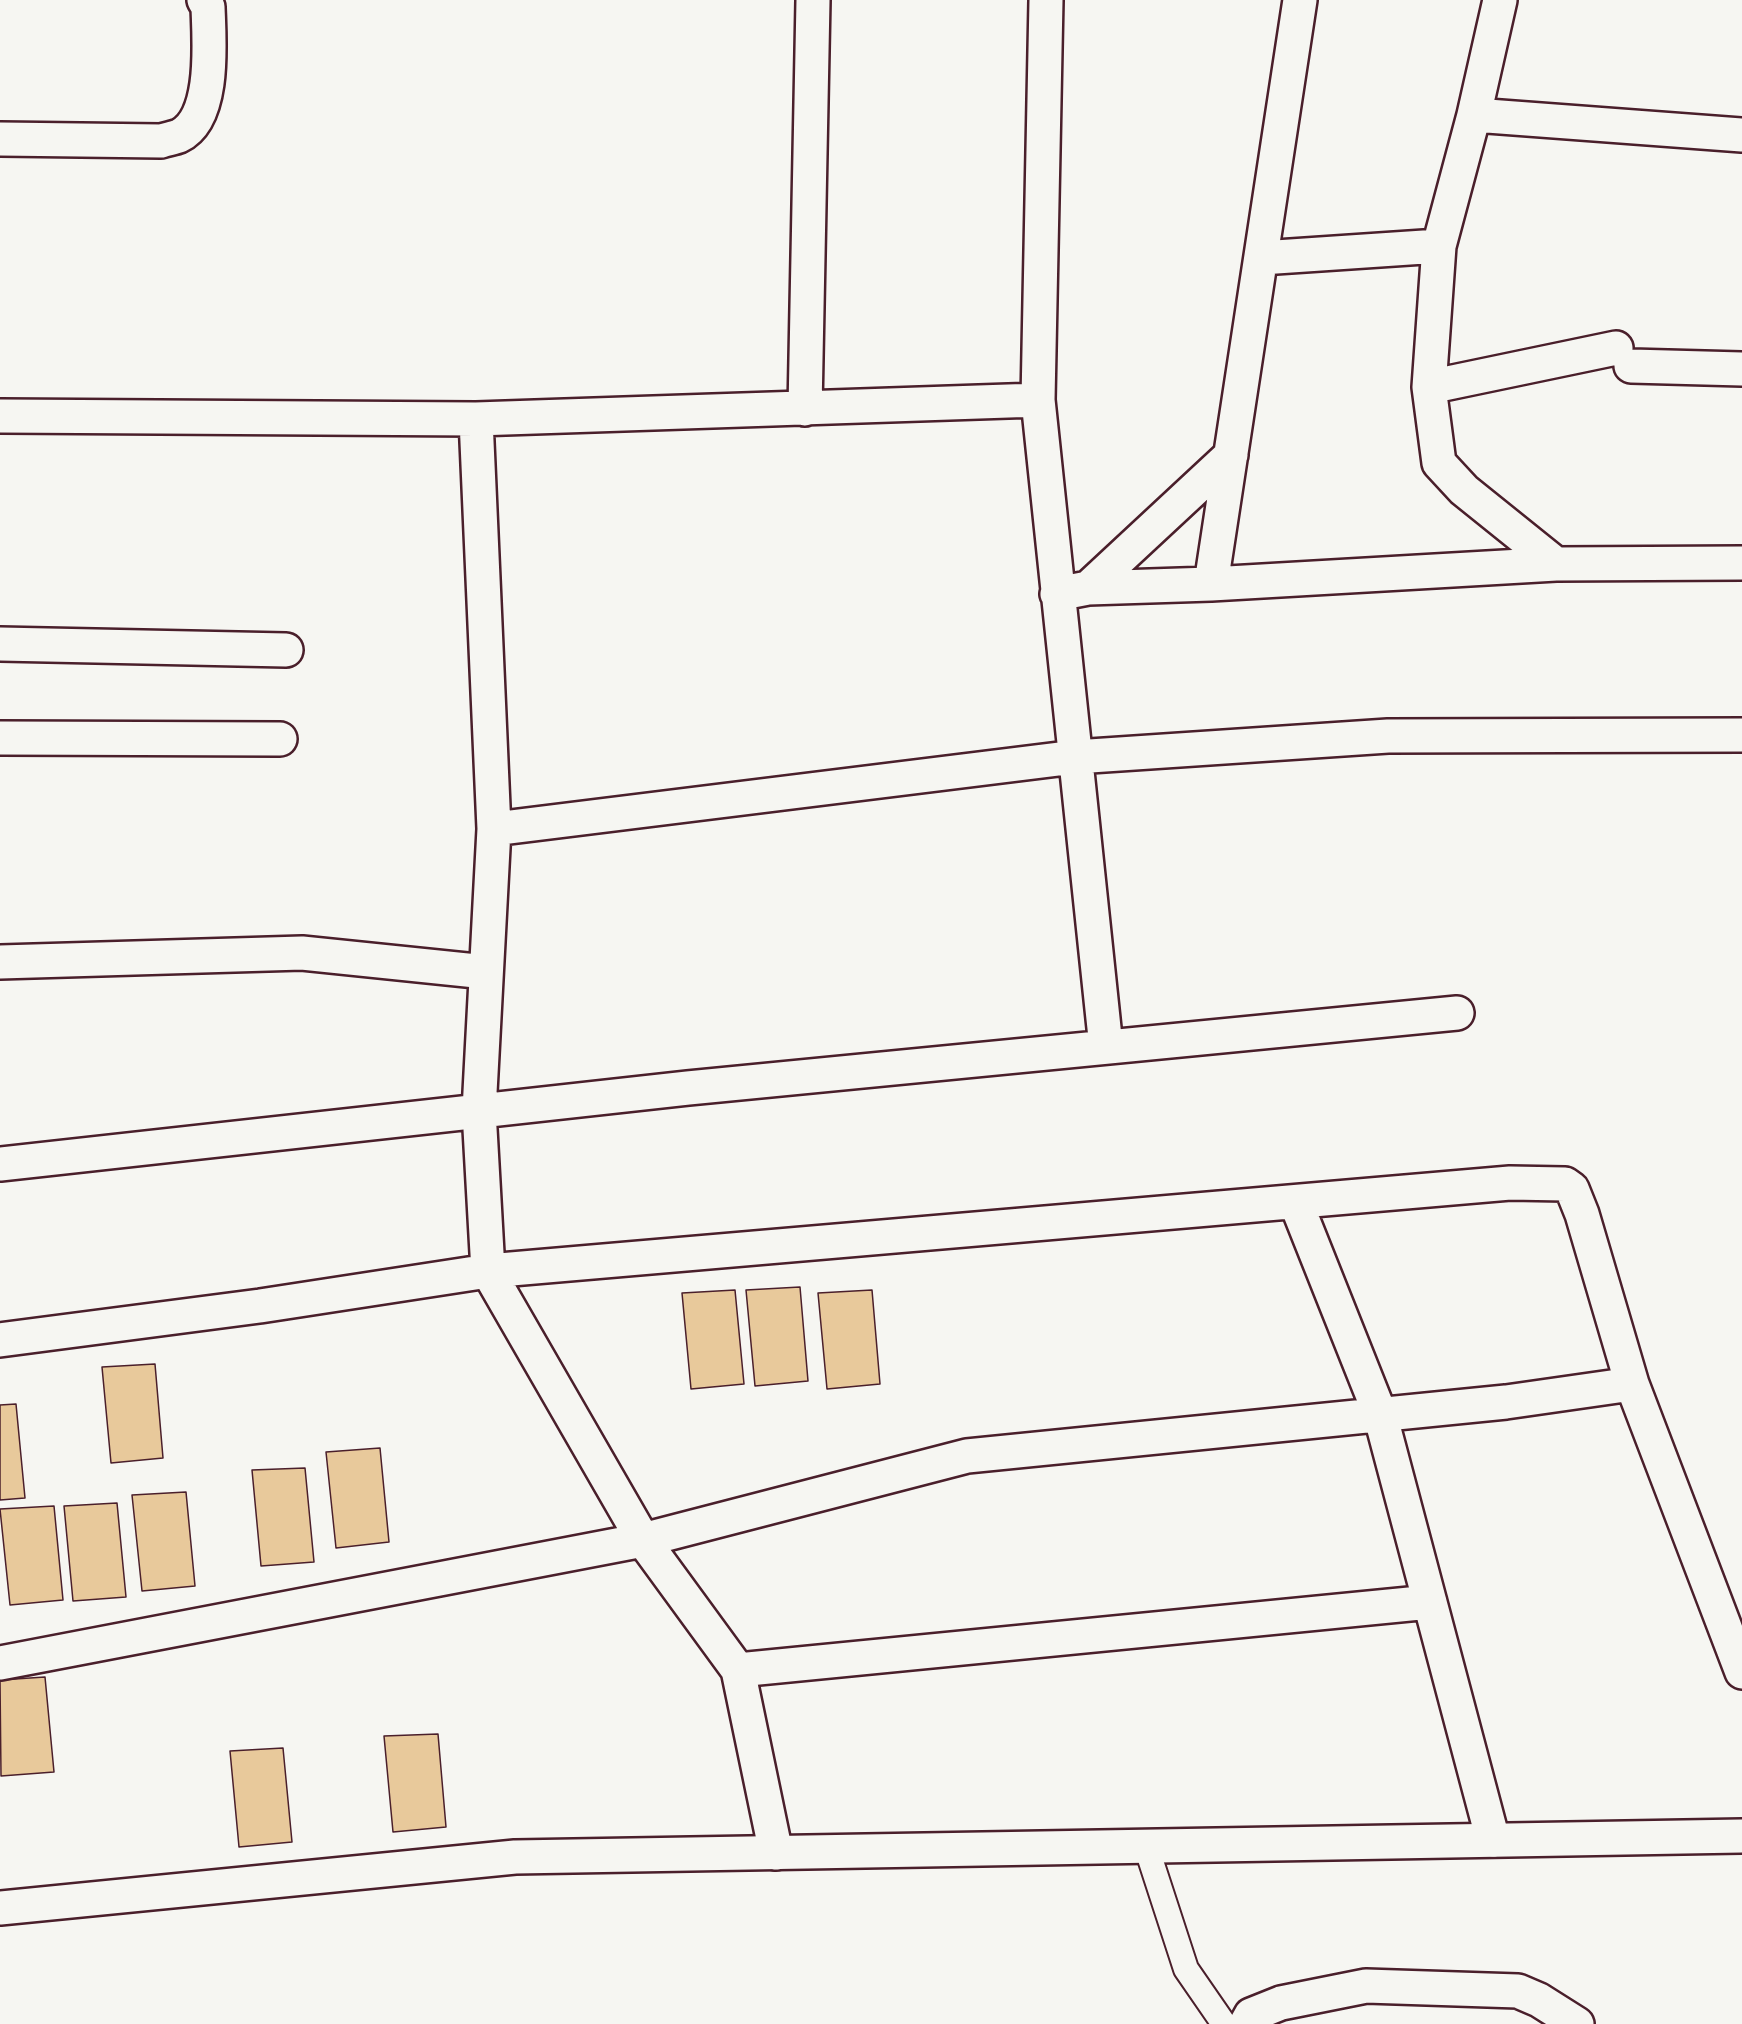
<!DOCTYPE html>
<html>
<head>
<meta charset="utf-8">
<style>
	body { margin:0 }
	canvas { display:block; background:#f6f6f2 }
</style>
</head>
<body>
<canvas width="1742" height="2024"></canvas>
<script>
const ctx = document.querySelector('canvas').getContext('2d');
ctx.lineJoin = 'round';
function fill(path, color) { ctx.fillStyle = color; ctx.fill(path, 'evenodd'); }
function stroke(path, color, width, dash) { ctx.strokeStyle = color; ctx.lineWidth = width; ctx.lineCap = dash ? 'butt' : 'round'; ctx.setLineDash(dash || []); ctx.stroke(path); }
const building = new Path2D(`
	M800,1287L808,1381L755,1386L746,1290Z
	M735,1290L744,1384L691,1389L682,1293Z
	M872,1290L880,1384L827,1389L818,1293Z
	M155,1364L163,1458L111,1463L102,1367Z
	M16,1404L25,1498L0,1500V1405Z
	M380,1448L389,1542L336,1548L326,1452Z
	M305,1468L314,1562L261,1566L252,1470Z
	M186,1492L195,1586L142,1591L132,1495Z
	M117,1503L126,1597L73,1601L64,1506Z
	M54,1506L63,1600L10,1605L0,1509Z
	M45,1677L54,1772L1,1776L0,1680Z
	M438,1734L446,1827L393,1832L384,1736Z
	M283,1748L292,1842L239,1847L230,1751Z`);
fill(building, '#e8c99b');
stroke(building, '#4a1f2b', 1.5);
const service = new Path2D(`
	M1146,1846L1186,1969L1224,2024`);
const minor = new Path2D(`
	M1046,0L1038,400L1106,1047
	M1474,115L1742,135
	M0,139L161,141C167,139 174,138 179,136C216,118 209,40 208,7L204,0
	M1439,246L1429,387L1439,463L1464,490L1556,564
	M1261,258L1439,246L1474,115L1500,0
	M1631,366L1742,369
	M1429,387L1616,348
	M805,409L813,0
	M0,416L476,419L1038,400
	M476,419L494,829L479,1111L488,1271L643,1540L738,1670L776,1853
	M1211,584L1300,0
	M1088,588L1231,455
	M1057,594L1088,588L1211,584L1556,564L1742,563
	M0,644L286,650
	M0,738L280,739
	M494,829L1075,757L1388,736L1742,735
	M0,962L302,953L486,972
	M0,1164L688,1088L1457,1013
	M1296,1203L1380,1414L1493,1840
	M0,1340L260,1306L488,1271L1510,1183L1565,1184L1572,1189L1582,1214L1632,1384L1742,1672
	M0,1663L643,1540L967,1456L1506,1402L1632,1384
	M738,1670L1430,1602
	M1246,2024L1251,2015L1281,2003L1366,1986L1518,1991L1539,2000L1577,2024`);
const tertiary = new Path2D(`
	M0,1908L515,1857L1742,1836`);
stroke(service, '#4a1f2b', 28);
stroke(minor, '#4a1f2b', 38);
stroke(tertiary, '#4a1f2b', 38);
stroke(service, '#f6f6f2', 24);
stroke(minor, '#f6f6f2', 33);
stroke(tertiary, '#f6f6f2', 33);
</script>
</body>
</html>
